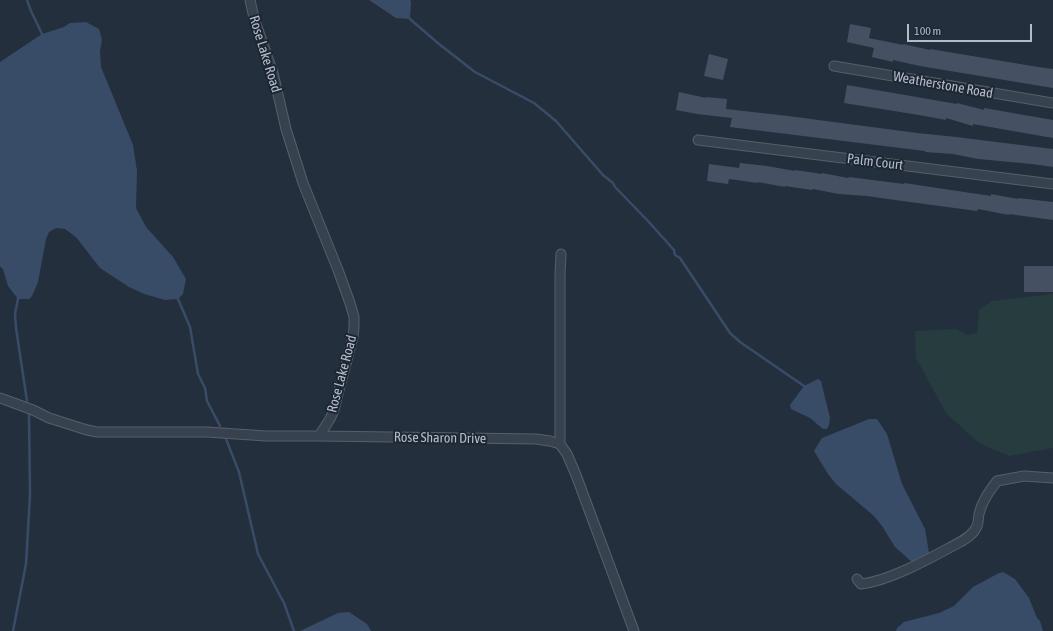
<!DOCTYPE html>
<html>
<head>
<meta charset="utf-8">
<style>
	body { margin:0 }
	#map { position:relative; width:1053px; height:631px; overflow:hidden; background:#242f3e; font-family:"Asap Condensed",sans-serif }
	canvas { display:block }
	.scale { position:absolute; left:907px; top:24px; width:125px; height:18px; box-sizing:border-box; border:2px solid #b4bcc9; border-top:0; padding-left:5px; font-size:12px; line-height:14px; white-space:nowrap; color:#b4bcc9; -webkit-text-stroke:3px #1d2633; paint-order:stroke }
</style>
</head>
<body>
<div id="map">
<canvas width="1053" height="631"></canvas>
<div class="scale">100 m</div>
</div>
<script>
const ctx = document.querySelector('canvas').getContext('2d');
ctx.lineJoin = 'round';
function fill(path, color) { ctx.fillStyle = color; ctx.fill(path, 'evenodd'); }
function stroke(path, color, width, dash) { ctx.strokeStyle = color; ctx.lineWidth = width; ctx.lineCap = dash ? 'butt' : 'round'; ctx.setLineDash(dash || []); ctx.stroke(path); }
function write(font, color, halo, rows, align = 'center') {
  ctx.font = font + ' "Asap Condensed",sans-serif'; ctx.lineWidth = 4; ctx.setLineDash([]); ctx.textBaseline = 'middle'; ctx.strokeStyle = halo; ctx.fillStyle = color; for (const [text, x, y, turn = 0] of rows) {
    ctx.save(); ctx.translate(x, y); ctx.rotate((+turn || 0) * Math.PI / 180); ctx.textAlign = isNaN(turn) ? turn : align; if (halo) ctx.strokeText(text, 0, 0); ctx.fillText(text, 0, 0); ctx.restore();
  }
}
fill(new Path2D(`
	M1053,294V448L1009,456L979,443L946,413L916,358L915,331L956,329L966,335L977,333L979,310L992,301Z`), '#263c3f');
fill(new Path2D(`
	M369,0H410L411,2L410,19L396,18Z
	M86,22L99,29L102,40L100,51L101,67L133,145L137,171L136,208L146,227L173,257L186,279L183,294L178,299L165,300L144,294L129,287L100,268L76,237L65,229L56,228L49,232L46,239L38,282L32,296L29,299H18L8,286L3,269L0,266V62L42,34L64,27L70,23Z
	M818,379L821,381L830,418L829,425L827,429H823L810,418L791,409L790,405L804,386Z
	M869,419H877L887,434L902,484L925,529L929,553L920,559L912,562L895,547L882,526L874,516L836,484L828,474L814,451L822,438Z
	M1003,572L1015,579L1029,598L1037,618L1040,621L1043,631H896L897,628L904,622L939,613L954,606L973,587L999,573Z
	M349,612L367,624L371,631H300L338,613Z`), '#394c67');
stroke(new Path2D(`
	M27,0L31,11L42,34
	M410,19L439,44L475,72L534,103L556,121L603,175L613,183L615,187L648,221L674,250L675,255L680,258L730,333L740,342L804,386
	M18,299L15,314L16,328L27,401
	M178,299L190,327L198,374L205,388L207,401L220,426
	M226,439L239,472L258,554L284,603L294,631
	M13,631L26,564L30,495L29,414`), '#394c67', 2.5);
fill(new Path2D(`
	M850,24L871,28L869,38L903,45V44L930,50V49L1038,67L1053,69V88L920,66L893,60V62L872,57L874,48L847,42Z
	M709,54L728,59L723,80L704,76Z
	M847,85L928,99L957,104V103L984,110V108L1053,120V138L973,124V126L946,118V120L919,115L844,103Z
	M679,92L706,98V97L727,99L726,109L788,116L917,133L956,137L1053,149V167L1032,164L978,159L953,154L925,152V151L730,127L732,118L697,114L676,110Z
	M740,163L767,166L795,171V170L822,174V173L848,178L849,177L904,184V183L991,196V194L1018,199V198L1053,202V220L1009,214V215L978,209L977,211L895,200L867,196L839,194L813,189L812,190L785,186V187L758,182V183L729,179L728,184L707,181L709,164L739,168Z
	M1024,266H1053V292H1024Z`), '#455162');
const minor = new Path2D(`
	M834,66L1053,103
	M698,140L1053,184
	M561,254L560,275V444L567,454L576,475L634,631
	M0,398L33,410L49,418L87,430L97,432H207L266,436H319L330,419L334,410L340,386L345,368L353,337L354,327V317L350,303L338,270L303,183L286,129L273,73L254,18L250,0
	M319,436L536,439L550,441L560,444
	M857,579L861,584C888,581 925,561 949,548C958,543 971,538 976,528C979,524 978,518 979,514C982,501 989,492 997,481L1024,476L1053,478`);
stroke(minor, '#565f6c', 11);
stroke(minor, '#38414e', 9);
write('14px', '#b4bcc9', '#1d2633', [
	["Rose Lake Road",265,54,73],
	["Weatherstone Road",943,85,10],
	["Palm Court",875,162,7],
	["Rose Lake Road",342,374,-75],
	["Rose Sharon Drive",440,438,1]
]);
</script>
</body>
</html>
